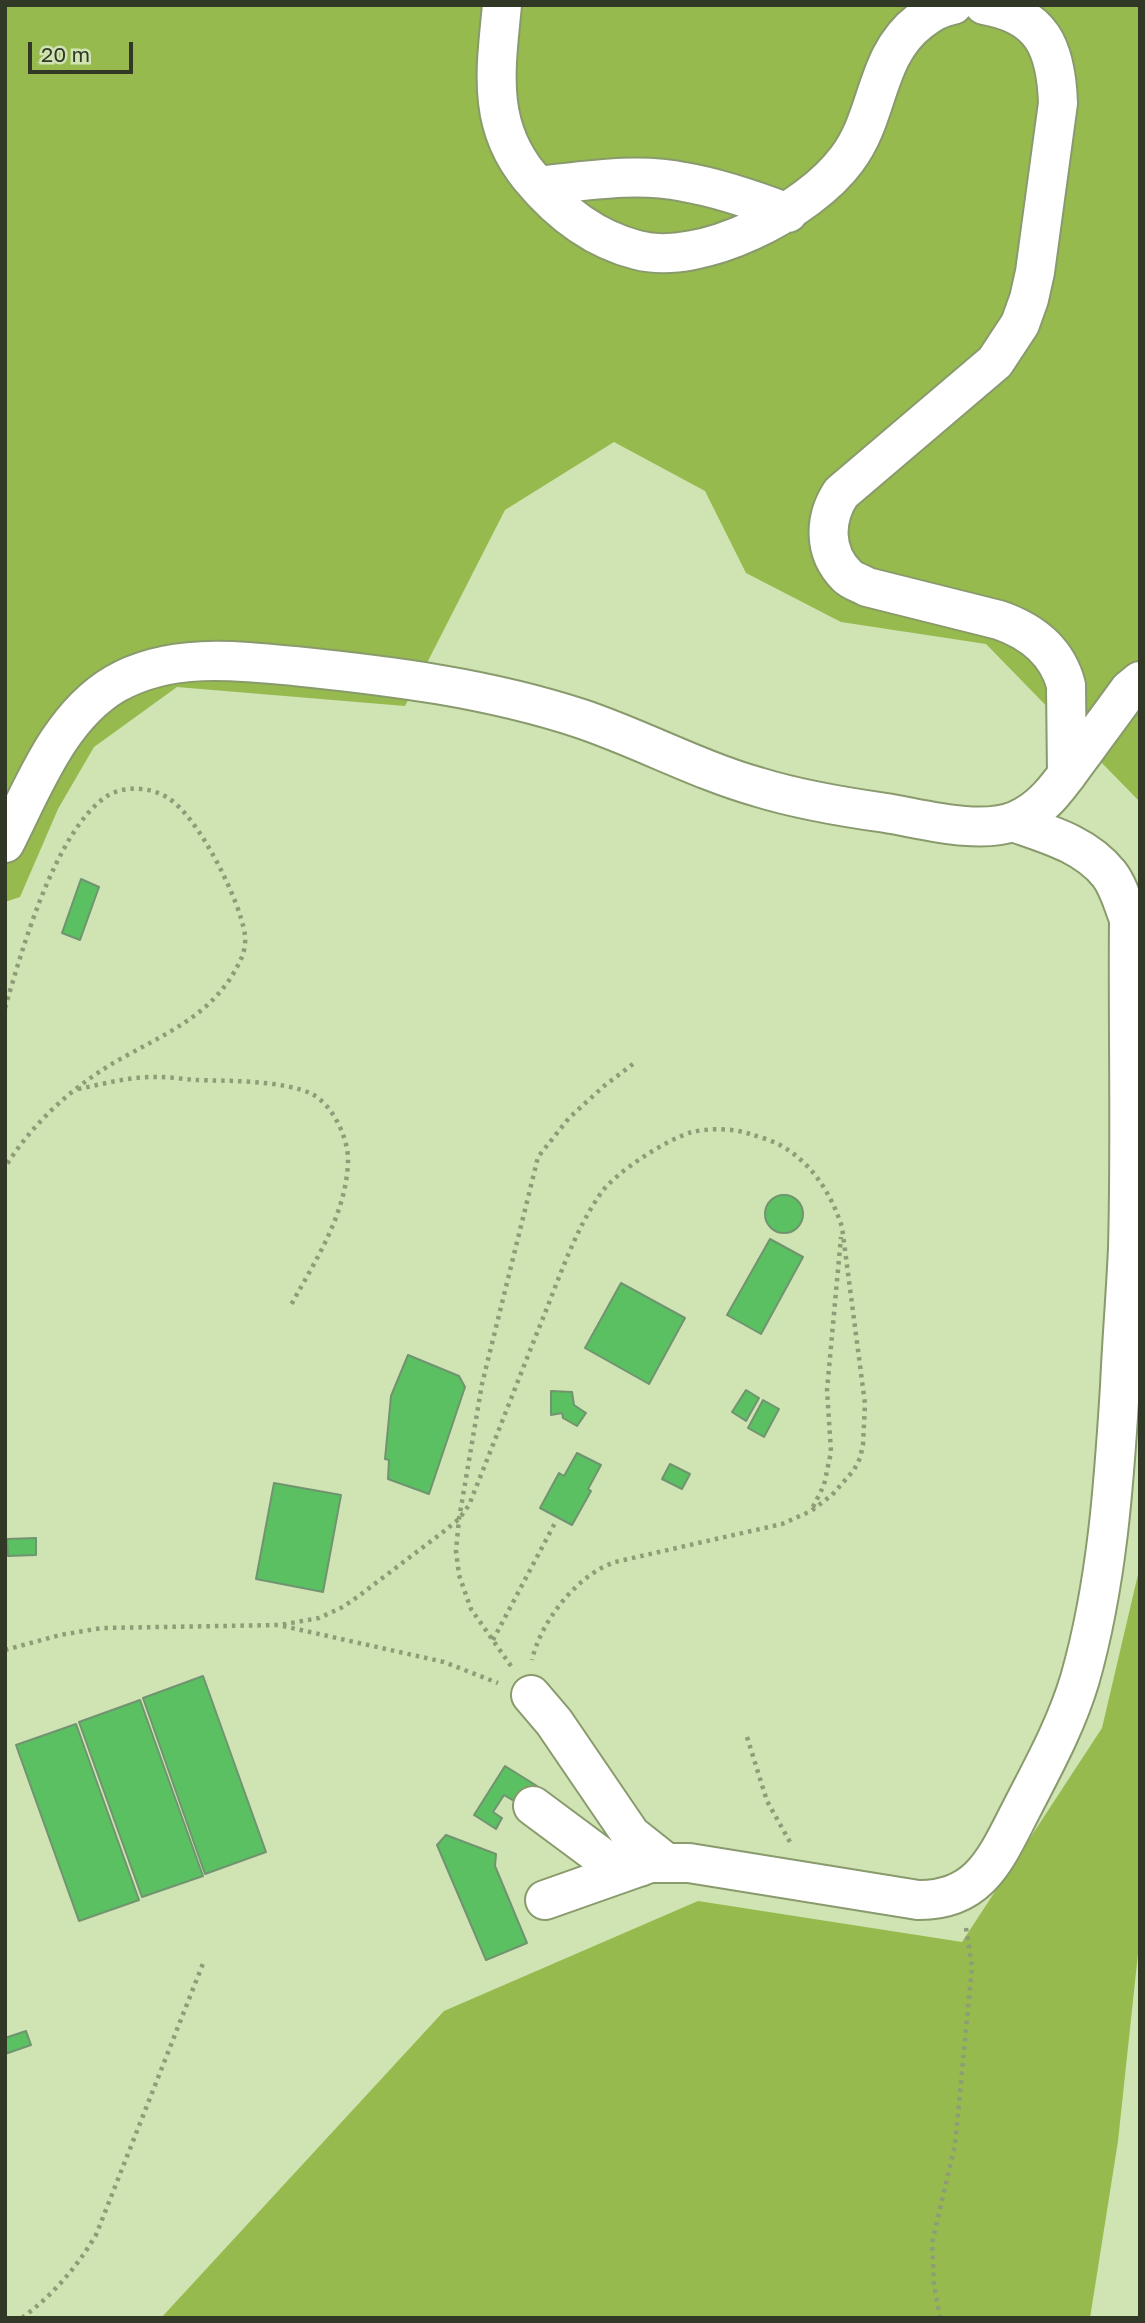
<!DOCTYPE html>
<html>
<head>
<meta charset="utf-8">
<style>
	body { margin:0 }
	#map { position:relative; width:1145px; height:2323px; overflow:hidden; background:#d0e3b3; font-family:"Golos Text",sans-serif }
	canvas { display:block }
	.frame { position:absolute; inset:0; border:7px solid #313825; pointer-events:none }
	.scale { position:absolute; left:28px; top:42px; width:105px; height:32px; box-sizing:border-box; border:4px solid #313825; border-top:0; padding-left:9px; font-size:21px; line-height:24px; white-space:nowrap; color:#313825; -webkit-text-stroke:5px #d0e3b3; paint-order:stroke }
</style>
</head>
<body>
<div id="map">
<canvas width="1145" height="2323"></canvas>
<div class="frame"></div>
<div class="scale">20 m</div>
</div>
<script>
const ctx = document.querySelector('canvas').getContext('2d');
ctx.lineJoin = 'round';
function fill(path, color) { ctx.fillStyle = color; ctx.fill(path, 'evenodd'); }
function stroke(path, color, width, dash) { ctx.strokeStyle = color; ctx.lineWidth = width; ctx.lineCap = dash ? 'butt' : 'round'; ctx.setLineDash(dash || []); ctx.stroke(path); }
fill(new Path2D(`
	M5,5H1140V802L986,644L841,622L746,573L705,491L614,442L505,510L405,706L177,687L94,747L58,809L20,897L5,902Z
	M1140,1566V1935L1118,2141L1090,2318H161L444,2011L698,1901L962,1942L1102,1728Z`), '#96ba4d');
const building = new Path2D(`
	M81,879L99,887L80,940L62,933Z
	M765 1214a19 19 0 1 1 38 0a19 19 0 1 1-38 0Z
	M770,1239L803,1257L761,1334L727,1315Z
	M621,1283L685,1318L649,1384L585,1348Z
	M408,1355L459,1376L465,1387L429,1494L388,1479L389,1460L385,1459L391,1396Z
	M746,1390L759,1398L746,1421L732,1412Z
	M551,1391L572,1392L574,1405L586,1413L577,1426L563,1418L562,1413L551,1415Z
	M763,1400L779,1409L764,1437L748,1428Z
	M577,1453L601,1465L588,1489L591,1491L572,1525L540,1508L559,1473L564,1476Z
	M670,1464L690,1474L682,1489L662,1479Z
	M274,1483L341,1495L323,1592L256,1579Z
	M36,1538V1555L8,1556L7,1539Z
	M203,1676L266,1852L205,1874L143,1698Z
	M140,1700L203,1876L142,1897L79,1722Z
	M76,1724L139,1900L79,1921L16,1745Z
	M505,1766L537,1786L524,1807L504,1795L493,1812L502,1818L496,1829L474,1815Z
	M446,1835L496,1854L495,1866L527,1943L486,1960L437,1845Z
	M26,2031L31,2045L5,2054V2038Z`);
fill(building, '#5ac062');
stroke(building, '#709470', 2);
const minor = new Path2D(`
	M502,5C496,68 486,124 530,177C558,211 594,239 637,250C702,267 809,211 847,159C880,116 874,56 920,21C930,13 940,7 953,5
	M984,5C1042,15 1056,47 1058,103L1035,272L1029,299L1020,324L995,362L841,493C824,519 823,552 847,576C852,581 860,583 867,587L999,620C1031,631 1057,651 1066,685L1067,775
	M538,186C585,181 637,172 684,182C720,188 754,200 788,213
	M5,843C33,788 59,717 115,684C168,653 235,660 294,666C392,676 488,688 582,719C641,739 698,770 758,787C800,800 843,807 886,813C923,819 979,835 1015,821C1047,808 1063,779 1083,753C1098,732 1114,711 1129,690L1140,681
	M531,1695L554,1722L631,1835L665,1862
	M533,1806L607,1861L640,1867
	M545,1900L650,1863H689L918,1900C980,1901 996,1858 1021,1810C1043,1767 1066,1726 1080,1679C1107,1584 1114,1484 1120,1386C1122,1340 1126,1294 1128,1248C1131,1139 1128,1029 1129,919C1123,904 1119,887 1109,874C1085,844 1047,834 1013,822`);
stroke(minor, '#899a6d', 42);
stroke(new Path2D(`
	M5,1008C22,950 55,831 107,796C125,785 151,787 168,798C198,816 240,900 245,935C246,943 244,954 240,961C215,1015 164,1034 115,1062C70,1089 33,1123 5,1167
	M78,1089C104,1084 131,1076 158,1077C170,1077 183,1079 195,1080C227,1081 283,1080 312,1094C333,1105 349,1139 348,1162C346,1215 315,1261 291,1305
	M813,1507L824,1485L831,1452L827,1390L841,1237
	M283,1626L444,1662L498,1683
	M493,1640L556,1521
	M5,1650L60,1635L102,1628L280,1625L319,1618L343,1607L360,1595L443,1532L459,1519L469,1505C494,1443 518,1380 543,1318C560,1276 575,1230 601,1193C616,1172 667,1139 692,1132C710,1128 732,1128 750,1134C759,1137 771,1140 780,1145C811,1162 831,1193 842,1227L865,1404L863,1445L860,1458L854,1470L832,1495L811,1511L782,1524L615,1562C577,1575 541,1621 532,1660
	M511,1666L471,1609L459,1575L456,1551L459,1519L482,1384L538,1157L569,1118L604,1086L633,1064
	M747,1737L767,1801L790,1842
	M22,2318C54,2294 76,2268 96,2235L204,1961
	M940,2318L934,2285L932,2243L955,2145L972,1967L966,1928`), '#8e9c78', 4.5, [3.5, 5]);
stroke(minor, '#fff', 38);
</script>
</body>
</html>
